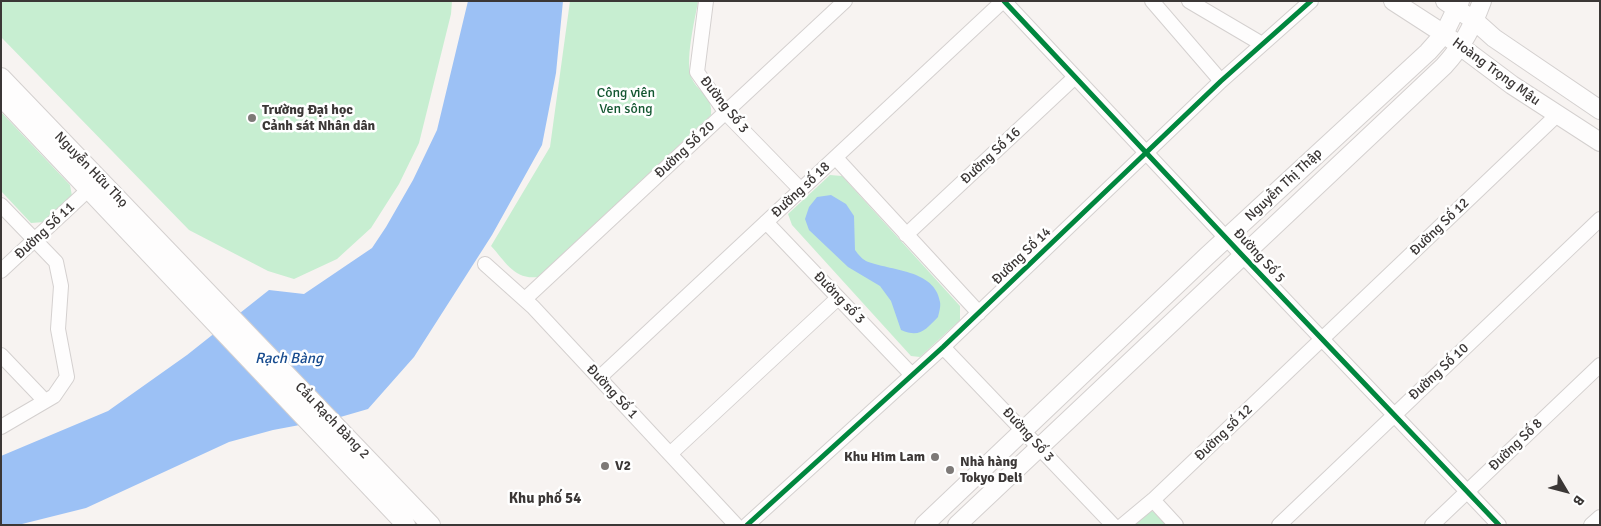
<!DOCTYPE html>
<html>
<head>
<meta charset="utf-8">
<style>
	body { margin:0 }
	#map { position:relative; width:1601px; height:526px; overflow:hidden; background:#f7f3f1; font-family:Signika,sans-serif }
	canvas { display:block }
	.frame { position:absolute; inset:0; border:2px solid #3b3736; pointer-events:none }
	.north { position:absolute; left:1541px; top:466px; width:50px; height:50px; -webkit-text-stroke:4px #fff; paint-order:stroke; rotate:127deg; font-size:14px; font-weight:700; line-height:20px; text-align:center; color:#3b3736 }
	.north::after { content:''; display:block; margin:auto; width:18px; height:22px; background:#3b3736; clip-path:polygon(50% 0,100% 100%,50% 72%,0 100%) }
</style>
</head>
<body>
<div id="map">
<canvas width="1601" height="526"></canvas>
<div class="frame"></div>
<div class="north">B</div>
</div>
<script>
const ctx = document.querySelector('canvas').getContext('2d');
ctx.lineJoin = 'round';
function fill(path, color) { ctx.fillStyle = color; ctx.fill(path, 'evenodd'); }
function stroke(path, color, width, dash) { ctx.strokeStyle = color; ctx.lineWidth = width; ctx.lineCap = dash ? 'butt' : 'round'; ctx.setLineDash(dash || []); ctx.stroke(path); }
function write(font, color, halo, rows, align = 'center') {
  ctx.font = font + ' Signika,sans-serif'; ctx.lineWidth = 5; ctx.setLineDash([]); ctx.textBaseline = 'middle'; ctx.strokeStyle = halo; ctx.fillStyle = color; for (const [text, x, y, turn = 0] of rows) {
    ctx.save(); ctx.translate(x, y); ctx.rotate((+turn || 0) * Math.PI / 180); ctx.textAlign = isNaN(turn) ? turn : align; if (halo) ctx.strokeText(text, 0, 0); ctx.fillText(text, 0, 0); ctx.restore();
  }
}
fill(new Path2D(`
	M1,1H452L451,14L419,143L399,184L371,228L337,259L294,279L268,271L189,230L1,37Z
	M570,1H698C695,20 684,63 692,79C699,93 713,96 711,115L538,277C514,280 506,262 491,246L550,147Z
	M1,112L70,185L72,196L44,222L31,223L1,191Z
	M830,175L842,176L960,306V320L920,357L911,356L792,225L788,214Z
	M1148,510L1161,514L1170,525H1133Z`), '#c7eed1');
fill(new Path2D(`
	M468,1H563L556,73L542,145L492,235L414,357L368,409L337,418L273,430L229,442L86,508L18,525H1V456L108,411L187,355L269,290L304,294L372,248L386,227L413,180L437,130Z
	M831,195L846,204L854,216L855,250C858,254 862,259 866,261C890,271 935,269 940,302C941,306 939,313 938,317C925,330 920,338 901,330L891,301L880,286L848,267L809,230L805,219L809,207L817,197Z`), '#9cc1f5');
const minor = new Path2D(`
	M706,1L697,72L726,113L801,190
	M1004,1L1242,255L1499,525
	M1152,1L1221,81
	M1189,1L1262,44
	M836,158L979,313
	M1,205L56,262L61,286L58,329L67,377L54,396L1,427
	M766,222L912,375
	M906,235L1075,77
	M485,264L533,307L736,525
	M1,271L88,190
	M525,299L845,1
	M943,347L1113,525
	M1,355L45,401
	M599,378L1003,1
	M670,454L838,298
	M1153,500L1176,525
	M747,525L943,347L1221,81L1311,1
	M1123,525L1153,500L1557,115
	M1279,525L1600,219
	M1432,525L1600,365
	M1591,525L1600,517`);
const major = new Path2D(`
	M1393,1L1444,34L1512,85L1600,142
	M1445,1L1475,21L1494,38L1600,110
	M1,77L431,525
	M1,97L406,525
	M924,525L1207,256L1428,52L1444,34L1460,1
	M957,525L1444,66C1463,45 1472,28 1482,1`);
stroke(minor, '#d4d0cf', 16);
stroke(major, '#d4d0cf', 20);
stroke(minor, '#fefdfd', 14);
stroke(major, '#fefdfd', 18);
stroke(new Path2D(`
	M1004,1L1242,255L1499,525
	M747,525L943,347L1221,81L1311,1`), '#00873e', 5);
for (const [x, y, r, color] of [
	[252,118,5,"#7d7977"],
	[935,457,5,"#7d7977"],
	[605,466,5,"#7d7977"],
	[950,470,5,"#7d7977"]
]) { const dot = new Path2D(); dot.arc(x, y, r, 0, 2 * Math.PI); ctx.fillStyle = color; ctx.fill(dot); stroke(dot, '#fff', 2); }
write('14px', '#3b3736', '#fff', [
	["Hoàng Trọng Mậu",1496,72,36],
	["Đường Số 3",724,105,51],
	["Đường Số 20",685,150,-43],
	["Đường Số 16",991,156,-43],
	["Nguyễn Hữu Thọ",91,170,46],
	["Nguyễn Thị Thập",1284,185,-43],
	["Đường số 18",801,190,-43],
	["Đường Số 12",1440,227,-44],
	["Đường Số 11",45,231,-43],
	["Đường Số 14",1022,256,-44],
	["Đường Số 5",1259,256,47],
	["Đường số 3",839,298,46],
	["Đường Số 10",1439,372,-43],
	["Đường Số 1",612,392,47],
	["Cầu Rạch Bàng 2",332,421,46],
	["Đường số 12",1224,433,-44],
	["Đường Số 3",1028,435,47],
	["Đường Số 8",1516,445,-44]
]);
write('14px', '#135731', '#fff', [
	["Công viên",626,93],
	["Ven sông",626,109]
]);
write('bold 14px', '#3b3736', '#fff', [
	["Trường Đại học",262,110],
	["Cảnh sát Nhân dân",262,126],
	["Khu Him Lam",925,457,"right"],
	["Nhà hàng",960,462],
	["Tokyo Deli",960,478],
	["V2",615,466]
], 'left');
write('italic 15px', '#184c8f', '#fff', [
	["Rạch Bàng",289,359]
]);
write('bold 15px', '#3b3736', '#fff', [
	["Khu phố 54",545,499]
]);
</script>
</body>
</html>
